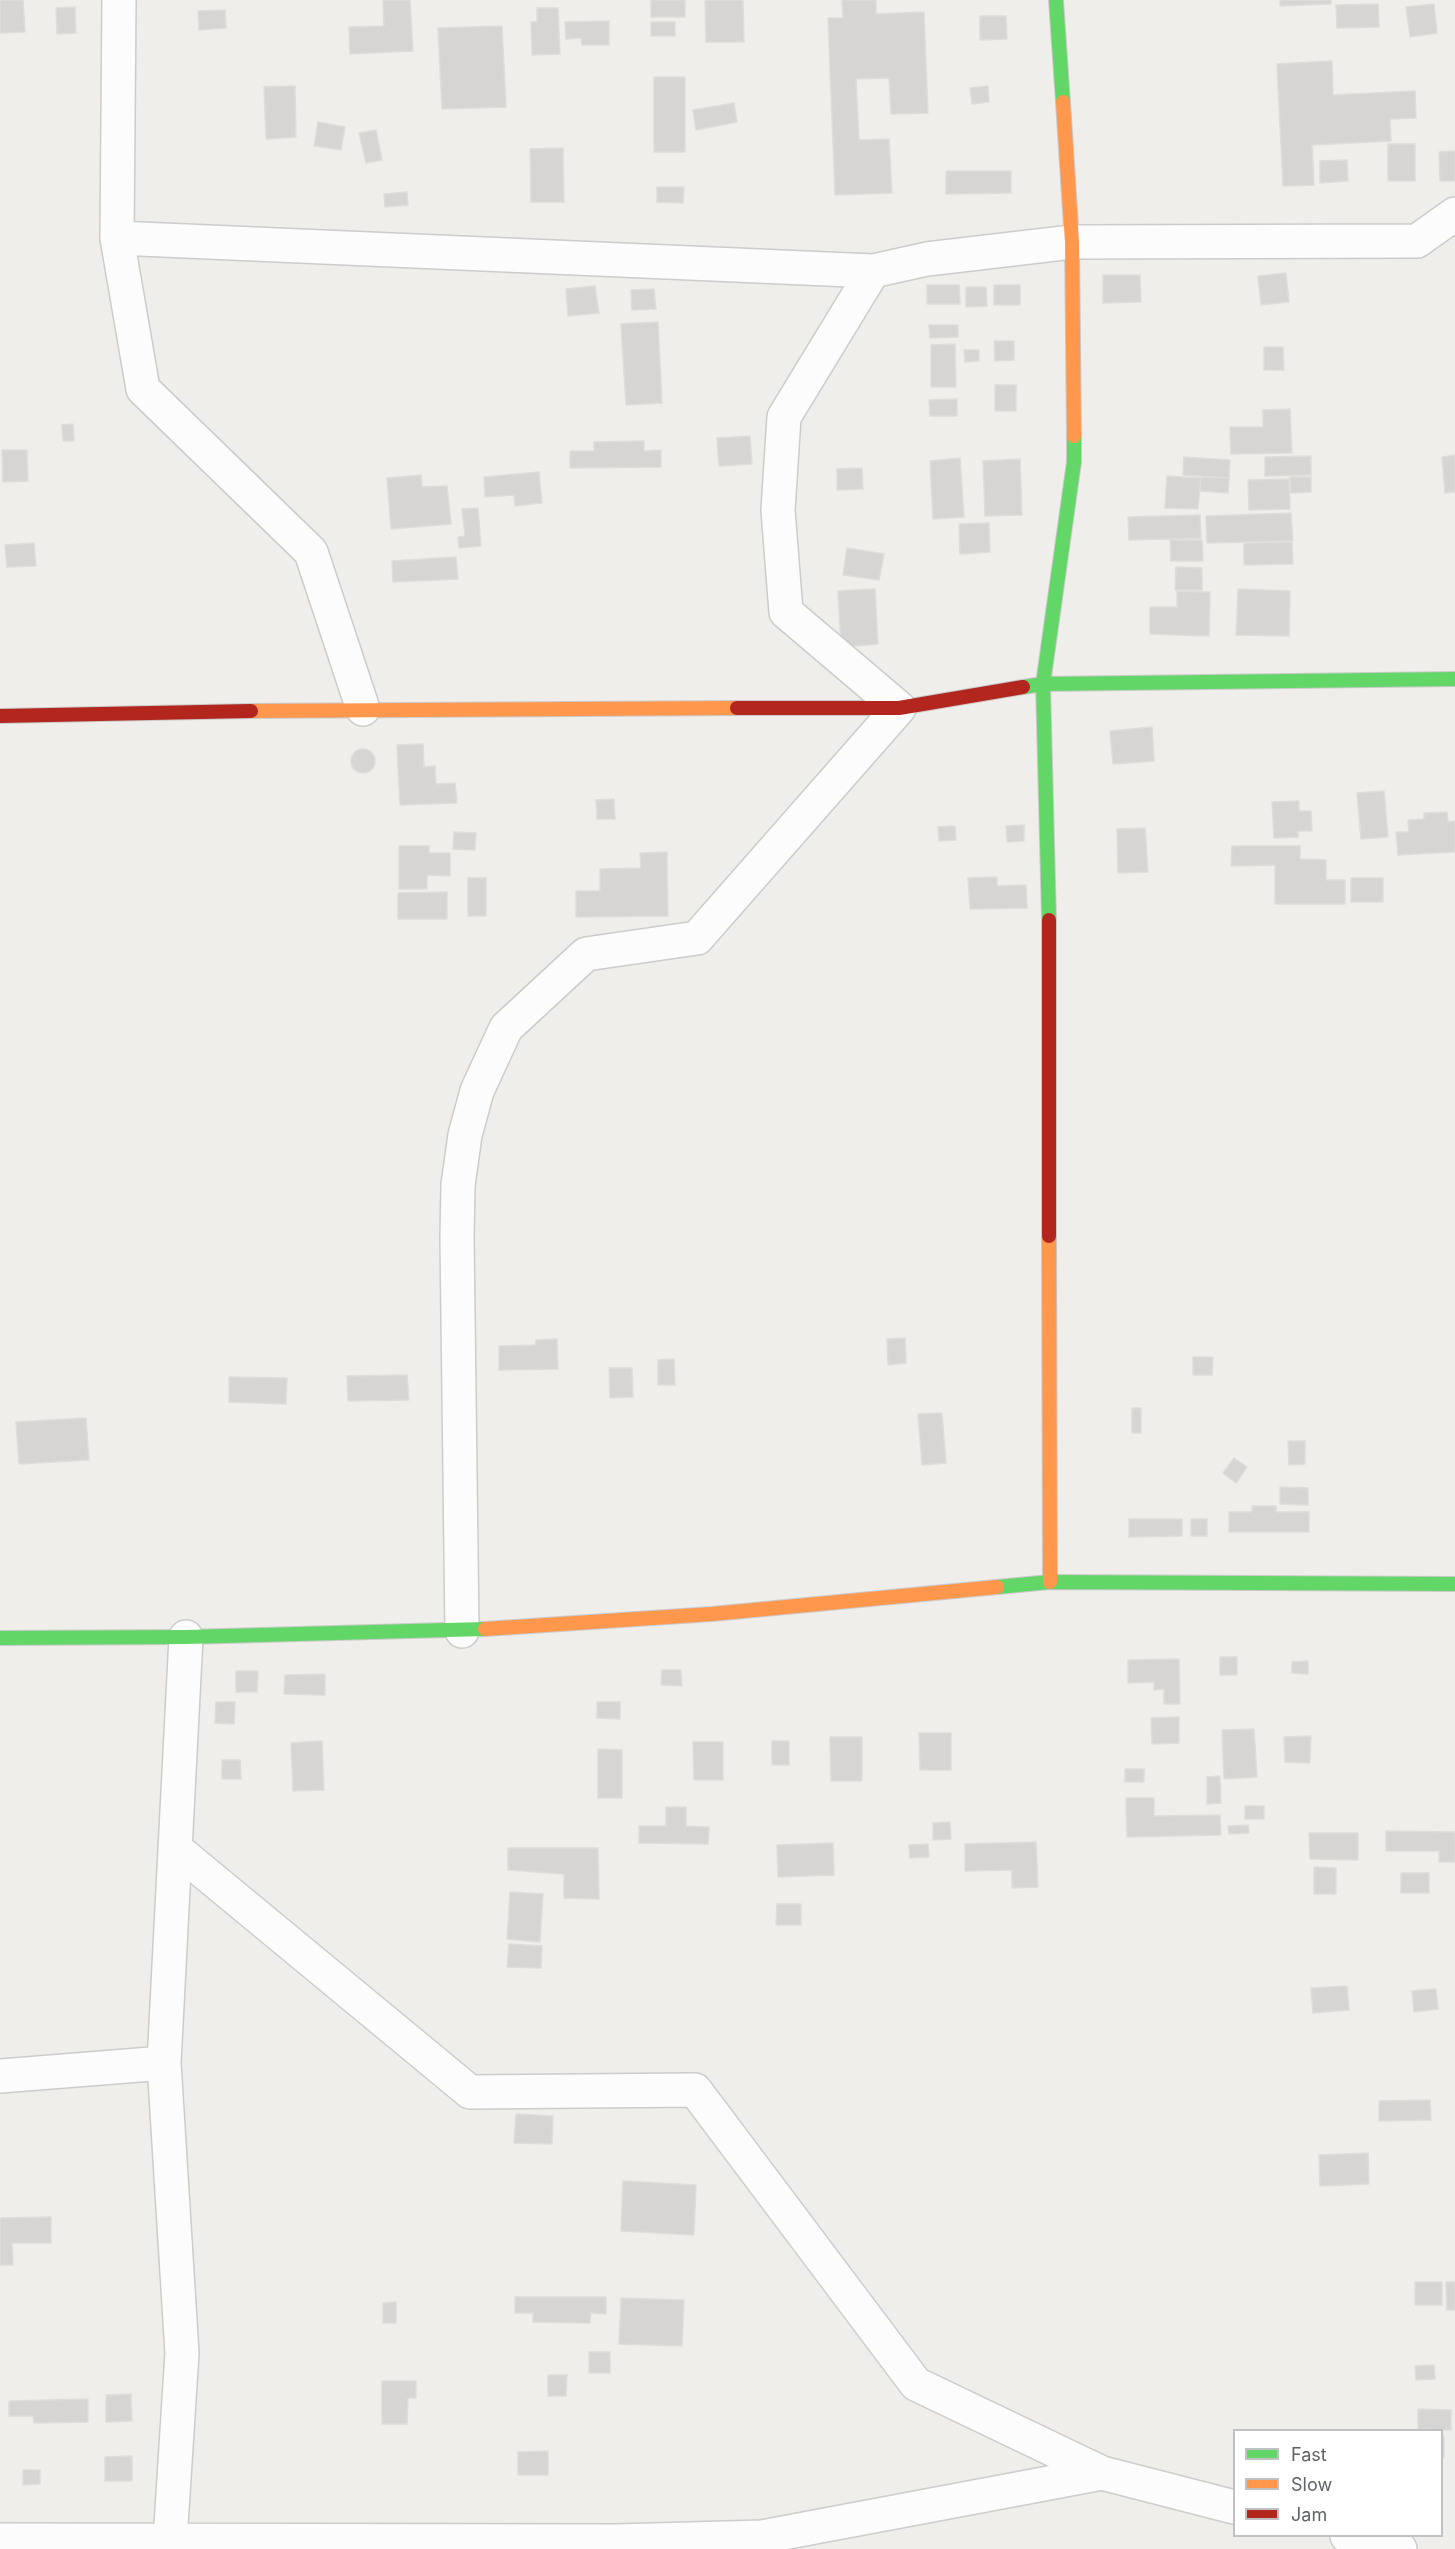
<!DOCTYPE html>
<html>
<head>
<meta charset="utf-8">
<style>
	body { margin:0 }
	#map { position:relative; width:1455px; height:2549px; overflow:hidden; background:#efeeea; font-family:Inter,sans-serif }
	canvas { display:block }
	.legend { position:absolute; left:1233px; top:2429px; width:210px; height:108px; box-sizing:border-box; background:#fff; border:2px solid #bfc1c3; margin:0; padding:8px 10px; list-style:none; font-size:18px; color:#5f6368 }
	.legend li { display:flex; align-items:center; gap:12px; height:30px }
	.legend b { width:30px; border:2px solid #bfc1c3 }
</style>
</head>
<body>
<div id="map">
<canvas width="1455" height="2549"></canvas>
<ul class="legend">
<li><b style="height:8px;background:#63d668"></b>Fast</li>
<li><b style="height:8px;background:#ff974d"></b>Slow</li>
<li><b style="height:8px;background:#b3261e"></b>Jam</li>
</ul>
</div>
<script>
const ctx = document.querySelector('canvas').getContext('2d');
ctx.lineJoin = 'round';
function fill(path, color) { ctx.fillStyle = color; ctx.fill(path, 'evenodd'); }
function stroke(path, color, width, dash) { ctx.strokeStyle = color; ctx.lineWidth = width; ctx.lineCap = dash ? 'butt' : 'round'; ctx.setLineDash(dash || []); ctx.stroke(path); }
const building = new Path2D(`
	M0,0H23L25,32L0,33Z
	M383,0H410L413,51L350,54L349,27L384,26Z
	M651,0H685V17H651Z
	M705,0H743L744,42H706Z
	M842,0H876V14L924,12L928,113L891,114L889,78L856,79L859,140L889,139L892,193L835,195L828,18H843Z
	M1280,0H1331V4L1280,6Z
	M1378,4L1379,27L1337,28L1336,5Z
	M1434,4L1437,33L1410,37L1406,7Z
	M75,7L76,33L57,34L56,8Z
	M537,8H558L560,54L532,55L531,22H537Z
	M225,10L226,28L199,30L198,11Z
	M980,16H1006L1007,39L980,40Z
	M609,21V45H582L581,38L566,39L565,22Z
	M651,22H675V36H651Z
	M502,26L506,107L442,109L438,28Z
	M1332,61L1333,95L1415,91L1416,118L1390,119L1391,141L1312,145L1314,185L1283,186L1277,64Z
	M654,77H685V152H654Z
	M295,86L296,137L266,139L264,87Z
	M988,86L989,102L972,104L970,88Z
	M734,103L737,122L696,130L693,110Z
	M318,122L345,127L341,150L314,146Z
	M376,130L382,160L366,163L359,133Z
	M1388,144H1415V181H1388Z
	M563,148L564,202H531L530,149Z
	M1455,151V181H1440L1439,152Z
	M1347,160L1348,181L1320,183V161Z
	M946,171H1011V193L946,194Z
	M657,187H684L683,203L657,202Z
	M407,192L408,205L385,207L384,194Z
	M1286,273L1289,302L1261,305L1258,276Z
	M1103,275H1140L1141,302L1103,303Z
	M927,285H959L960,304H927Z
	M994,285H1020V305H994Z
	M595,286L599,313L568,316L566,289Z
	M966,287H986L987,306L966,307Z
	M654,289L656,309L632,310L631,290Z
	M658,322L662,403L626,405L621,324Z
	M929,325H958V337L930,338Z
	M994,341H1014V360L995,361Z
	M955,344L956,387H931V345Z
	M1264,347H1283L1284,370H1264Z
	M964,350H979V361L965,362Z
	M995,385H1016V411H995Z
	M957,399V416H930L929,400Z
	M1290,409L1292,453L1231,454L1230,427H1263V410Z
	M73,424L74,441H63L62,425Z
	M750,436L752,464L719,466L717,438Z
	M644,441V451L661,450V467L570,468V451H594V442Z
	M2,450H27L28,481L3,482Z
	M1455,455V492L1445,493L1442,457Z
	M1311,456V475L1265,476V457Z
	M1184,457L1230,460L1229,478L1183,475Z
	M960,458L964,517L933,519L930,461Z
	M1020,459L1022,515L985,516L983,461Z
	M862,468L863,489L837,490V469Z
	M539,472L542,503L515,506L514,495L485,497L484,477Z
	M421,475L422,487L447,486L451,524L391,529L387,478Z
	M1167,476L1201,478L1198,509L1165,508Z
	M1201,477L1229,478L1228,493L1200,491Z
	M1290,477H1311V492L1290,493Z
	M1289,479L1290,509L1249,510L1248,480Z
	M478,508L481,546L459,548L458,537L465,536L462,509Z
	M1291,513L1293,541L1207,543L1206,516Z
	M1200,515L1201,538L1129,540L1128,517Z
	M989,523L990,552L960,554L959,524Z
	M1170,540H1202L1203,561H1171Z
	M1292,542L1293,564L1244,565V543Z
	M34,543L36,566L7,567L5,545Z
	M847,548L884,554L879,580L843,575Z
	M456,557L458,579L393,582L392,561Z
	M1176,567L1202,568V590H1175Z
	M875,589L878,644L841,647L838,591Z
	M1238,589L1290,591L1289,636L1236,635Z
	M1177,591L1210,592L1209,636L1150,634V607H1177Z
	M1152,727L1154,761L1113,764L1110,731Z
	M423,744L424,767L435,766L436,784L455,783L457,803L400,805L397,745Z
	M351 761a12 12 0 1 1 24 0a12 12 0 1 1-24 0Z
	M1384,791L1388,837L1361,839L1357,793Z
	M614,799L615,819H597L596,800Z
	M1299,801V811H1311L1312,831H1298V837L1274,838L1272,802Z
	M1447,812L1448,822L1455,821V852L1398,855L1396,832H1409L1408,820L1424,819V813Z
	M1024,825V841L1007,842L1006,826Z
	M955,826L956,840L939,841L938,827Z
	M1145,828L1148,872L1118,873L1117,829Z
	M454,832L476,833L475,850L453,849Z
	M399,846H429V853H450V876L427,875V889H399Z
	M1232,846H1300V859L1326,860V880H1345V904H1275V865L1231,866Z
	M667,852L668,916L576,917V891H600V869L641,868L640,853Z
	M997,877V886L1026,885L1027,908L970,909L968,878Z
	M468,878H486V916H468Z
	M1351,878H1383V902H1351Z
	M447,892V919H398V893Z
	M905,1338L906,1363L888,1365L887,1339Z
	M557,1339L558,1369L499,1370V1346L535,1345L536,1340Z
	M1193,1357H1213L1212,1375H1193Z
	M674,1359L675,1385H658V1360Z
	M609,1368H632L633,1397L610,1398Z
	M407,1375L409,1400L348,1401L347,1376Z
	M229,1377L287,1378L286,1404L229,1402Z
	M1132,1408H1141V1433H1132Z
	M942,1413L946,1463L922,1465L918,1414Z
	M86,1418L89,1460L19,1464L16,1422Z
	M1288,1441H1305V1464L1289,1465Z
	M1234,1458L1247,1467L1236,1483L1223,1473Z
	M1280,1487L1308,1488V1505L1280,1504Z
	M1252,1506H1276V1512H1309V1532H1229V1512H1252Z
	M1129,1519H1182V1536L1129,1537Z
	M1191,1519H1207V1536H1191Z
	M1220,1657H1237V1675H1220Z
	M1179,1659L1180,1704H1164V1689L1154,1690V1682L1128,1683V1660Z
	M1308,1661V1674L1292,1673V1662Z
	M662,1670H681L682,1686L661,1685Z
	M236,1671H258L257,1692H236Z
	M325,1674V1695L284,1694L285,1675Z
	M216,1702H235L234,1724L215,1723Z
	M597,1702H620V1719L597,1718Z
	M1179,1717V1743L1152,1744L1151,1718Z
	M1254,1729L1257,1777L1224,1779L1222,1730Z
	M919,1733H951V1770H920Z
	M1311,1736L1310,1763L1285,1762L1284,1737Z
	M830,1737H862V1781H831Z
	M322,1741L324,1790L293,1791L291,1743Z
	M772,1741H789V1765H772Z
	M693,1742H723V1780H694Z
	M598,1749L622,1750V1798H598Z
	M222,1760H240L241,1779H222Z
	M1125,1769H1144V1782H1125Z
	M1220,1776L1221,1803L1207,1804V1777Z
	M1126,1798H1154V1816L1220,1815L1221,1835L1127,1837Z
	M1245,1806H1264V1819H1245Z
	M666,1807H686V1826L709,1827L708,1844L639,1843V1826H666Z
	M950,1822L951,1839L933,1840V1823Z
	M1248,1825L1249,1833L1229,1834L1228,1826Z
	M1386,1831L1455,1832V1862H1439V1851H1386Z
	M1309,1833H1358V1860L1310,1859Z
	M1036,1842L1038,1887L1012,1888V1870L965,1871V1844Z
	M833,1843L834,1875L778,1877L777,1845Z
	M928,1844L929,1857L910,1858L909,1845Z
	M508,1848H598L599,1899L564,1898V1874L508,1870Z
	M1314,1867L1336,1868V1894H1314Z
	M1401,1873H1429V1893H1401Z
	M510,1892L543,1894L540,1942L507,1939Z
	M777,1904H801V1925H776Z
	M509,1944L542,1946L541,1968L507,1967Z
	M1347,1986L1349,2010L1313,2013L1311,1988Z
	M1436,1989L1438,2009L1414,2012L1412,1991Z
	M1430,2100L1431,2120L1379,2121V2101Z
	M516,2114L553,2116L552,2144L514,2143Z
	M1368,2153L1369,2184L1320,2186L1319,2155Z
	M623,2181L696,2185L694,2235L621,2231Z
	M51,2217V2243H12L13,2265H0V2218Z
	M1415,2282H1442V2305H1415Z
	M1446,2282H1455V2310H1447Z
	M515,2297H606V2314L591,2313L590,2323L533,2322V2313H515Z
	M621,2298L684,2300L682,2346L619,2344Z
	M396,2302V2323H383V2303Z
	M589,2352H610V2373H589Z
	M1434,2365L1435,2379L1416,2380L1415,2366Z
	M548,2375H567L566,2396H548Z
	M382,2381H416V2398H408L407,2424H382Z
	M131,2394L132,2421L106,2422V2395Z
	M88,2399V2422L34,2423L33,2416H9V2401Z
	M1418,2409L1451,2410V2430L1418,2429Z
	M1442,2436H1444V2457H1442Z
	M548,2451V2475H518V2452Z
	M132,2456V2481H105V2457Z
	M23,2470H40V2484L23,2485Z`);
fill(building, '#d6d5d3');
stroke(building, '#deddd9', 1.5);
const street = new Path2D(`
	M119,0L117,238L873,271
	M117,238L143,389L311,552L363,709
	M462,1631L457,1237L458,1185L465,1135L477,1091L506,1028L586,954L697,938L899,708L786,612L778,510L784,417L873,271L927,259L1072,242L1417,241L1455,214
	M176,1849L470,2092L695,2090L916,2384L1102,2473L1234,2507
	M0,2076L164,2063
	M1347,2536L1400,2549
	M0,2540L616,2541L762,2537L1102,2473
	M173,2549L170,2541L182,2353L164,2063L186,1637`);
const fast = new Path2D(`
	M1056,0L1063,102
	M1023,687L1043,684L1455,679
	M1049,920L1043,684L1074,462V436
	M997,1587L1050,1582L1455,1584
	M0,1638L186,1637L485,1629`);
const slow = new Path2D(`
	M1063,102L1072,242L1074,436
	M251,711L737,708
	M1049,1236L1050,1582
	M485,1629L712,1614L997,1587`);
const jam = new Path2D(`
	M737,708H899L1023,687
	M0,716L251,711
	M1049,920V1236`);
stroke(street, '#cbcccc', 36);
stroke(fast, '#cacacb', 16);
stroke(slow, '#cacacb', 16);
stroke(jam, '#cacacb', 16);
stroke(street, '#fdfcfc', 33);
stroke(fast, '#63d668', 14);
stroke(slow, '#ff974d', 14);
stroke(jam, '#b3261e', 14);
</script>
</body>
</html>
